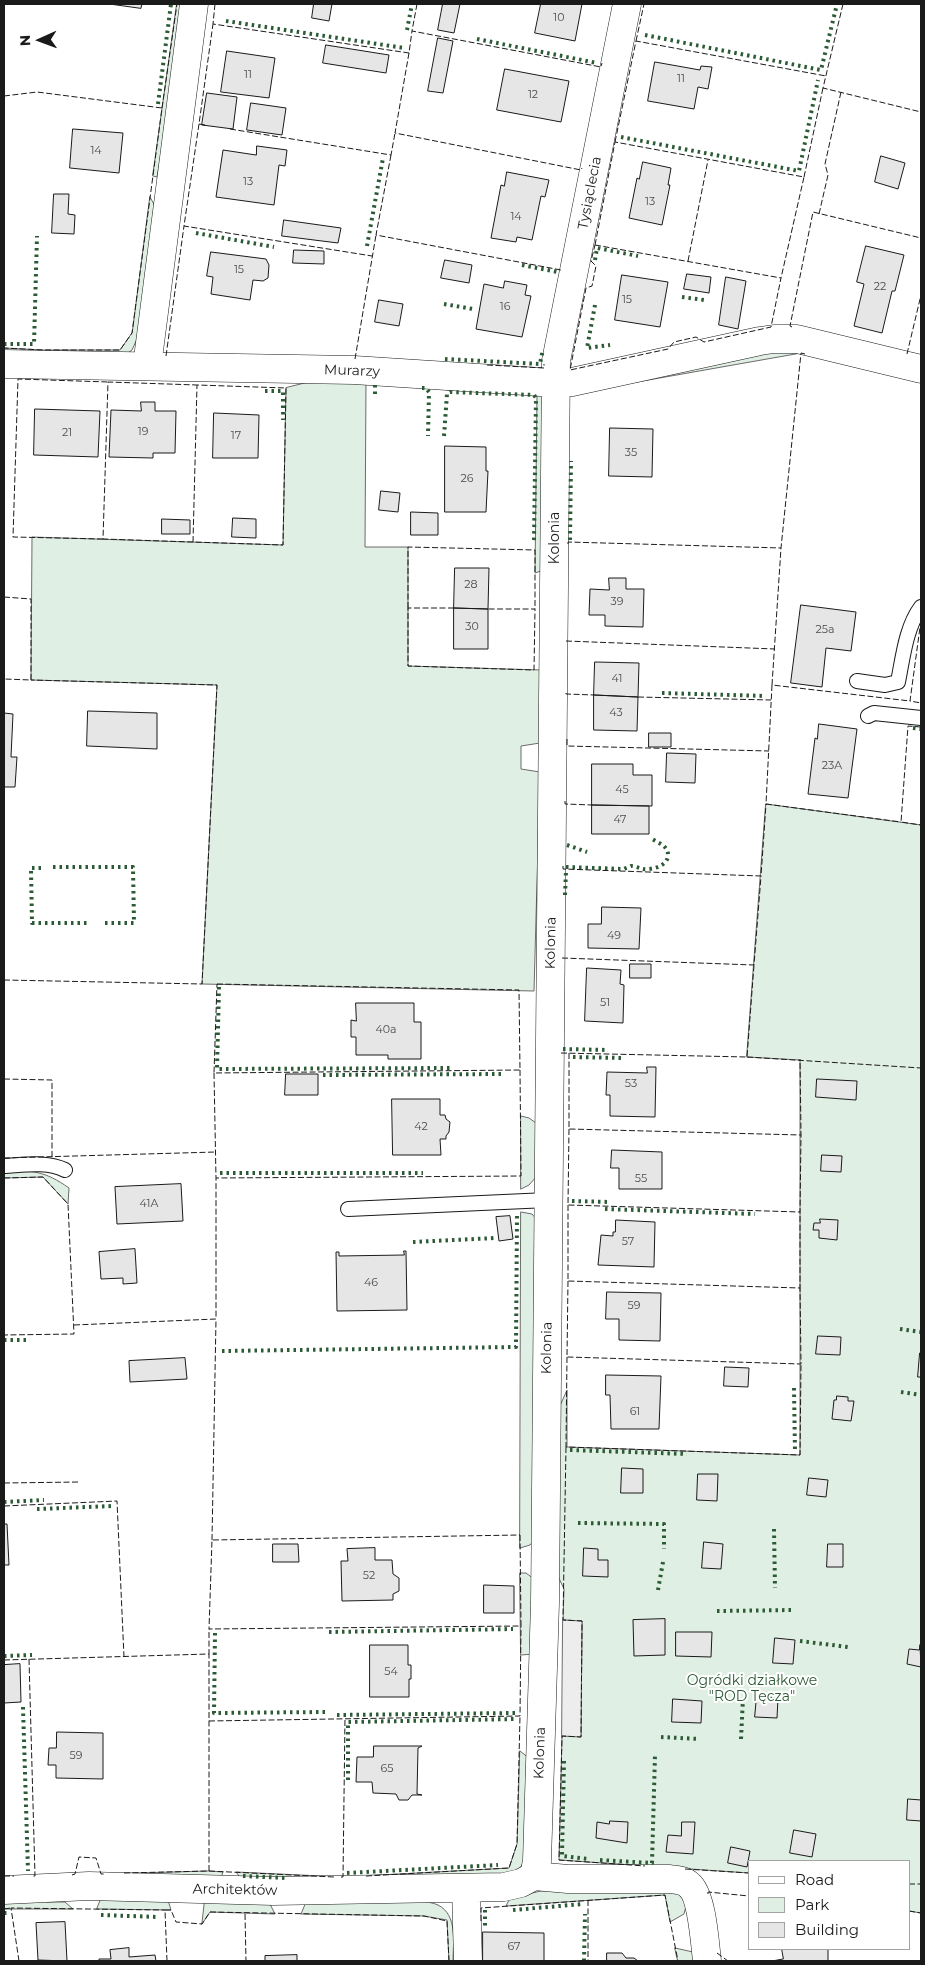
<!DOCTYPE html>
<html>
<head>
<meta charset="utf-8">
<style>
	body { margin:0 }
	#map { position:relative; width:925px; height:1965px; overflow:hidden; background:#fff; font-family:Montserrat,sans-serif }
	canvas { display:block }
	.frame { position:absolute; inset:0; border:5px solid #1a1a1a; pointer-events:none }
	.legend { position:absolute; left:748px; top:1860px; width:162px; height:90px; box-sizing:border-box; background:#fff; border:1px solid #a3a3a3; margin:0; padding:6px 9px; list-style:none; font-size:15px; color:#1a1a1a }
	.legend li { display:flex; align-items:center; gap:10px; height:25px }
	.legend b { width:25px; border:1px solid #a3a3a3 }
	.north { position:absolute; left:15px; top:15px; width:50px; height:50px; -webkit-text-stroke:4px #fff; paint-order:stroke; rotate:268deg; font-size:14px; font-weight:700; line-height:20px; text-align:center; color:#1a1a1a }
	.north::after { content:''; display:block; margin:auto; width:18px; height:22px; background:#1a1a1a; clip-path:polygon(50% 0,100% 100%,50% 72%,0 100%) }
</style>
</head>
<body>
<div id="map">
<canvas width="925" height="1965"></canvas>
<div class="frame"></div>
<ul class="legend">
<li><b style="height:6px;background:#fff"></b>Road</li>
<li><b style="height:14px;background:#e0efe3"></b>Park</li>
<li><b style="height:14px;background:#e6e6e6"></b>Building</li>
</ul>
<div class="north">N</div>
</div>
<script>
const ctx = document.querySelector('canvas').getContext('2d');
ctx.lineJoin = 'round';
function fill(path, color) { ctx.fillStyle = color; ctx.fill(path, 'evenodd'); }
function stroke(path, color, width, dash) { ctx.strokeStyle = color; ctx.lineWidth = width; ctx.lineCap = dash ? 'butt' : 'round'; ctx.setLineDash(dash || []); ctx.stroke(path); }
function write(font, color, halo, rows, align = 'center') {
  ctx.font = font + ' Montserrat,sans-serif'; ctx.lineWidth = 4; ctx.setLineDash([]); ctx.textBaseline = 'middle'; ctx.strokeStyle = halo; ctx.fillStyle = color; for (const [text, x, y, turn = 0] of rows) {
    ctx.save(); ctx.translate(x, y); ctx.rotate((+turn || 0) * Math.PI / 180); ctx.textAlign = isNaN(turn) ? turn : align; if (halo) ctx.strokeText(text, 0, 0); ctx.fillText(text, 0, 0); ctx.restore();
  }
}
const green = new Path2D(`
	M177,4H184L165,133L157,177L153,176Z
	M150,197L156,208L137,339L132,350L125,355L4,356V348L43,350H120L132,333Z
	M754,351L801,353L586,391Z
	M313,381L366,382L365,547H408V666L541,670L540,743L521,746V769L540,772L534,991L202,984L217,685L31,680L32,537L283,545L286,388Z
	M452,386L535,391L545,397L544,570L535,573L537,394L447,390Z
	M766,804L921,825V1913L909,1911V1861H749V1873L559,1860L562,1736H581L582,1621L563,1620L564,1589L557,1574L555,1417L567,1390V1447L800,1455V1060L747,1057Z
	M521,1116L529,1118L536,1123V1177L529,1185L521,1189Z
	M4,1171C32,1170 45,1171 69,1188L68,1204L43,1177L4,1178Z
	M521,1212L532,1214L537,1220L536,1537L530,1545L520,1548Z
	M520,1573H526L534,1579V1654L521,1655Z
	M520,1751L530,1759L524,1862L519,1869L511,1874L242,1880L236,1872L343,1877L509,1868L517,1844Z
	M209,1871L223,1872L221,1878L101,1874Z
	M654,1887L680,1892L686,1906L684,1914L670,1922L665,1895L506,1906L510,1898L541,1891Z
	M30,1895L47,1902H65L73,1909H4V1897Z
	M101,1899L168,1900L171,1910L97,1909Z
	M205,1900L269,1902L275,1914L210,1912L202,1924Z
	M422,1901C427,1902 434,1903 438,1905C458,1915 453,1943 453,1961H449L447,1920L424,1916L301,1914L306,1902Z
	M675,1948L693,1952L695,1961H678Z`);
fill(green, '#e0efe3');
stroke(green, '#6a6a6a', 1);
const parking = new Path2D(`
	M563,1620L582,1621L581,1737L562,1736Z`);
fill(parking, '#ededed');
stroke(parking, '#6a6a6a', 1);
const building = new Path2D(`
	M110,4H142L141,8Z
	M314,4H332L329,21L312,18Z
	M443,4H460L454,33L438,30Z
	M541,4H582L575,41L535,33Z
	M438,38L453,41L443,93L428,91Z
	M326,45L389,55L386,73L323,63Z
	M227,51L275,58L269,98L221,92Z
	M655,62L700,70L701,66L712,67L708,89L698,87L694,109L648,101Z
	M505,69L569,81L561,122L497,110Z
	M207,93L237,97L233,129L202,125Z
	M251,103L286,108L282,135L247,130Z
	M73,129L123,133L119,173L70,168Z
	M257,146L287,150L285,166L279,165L274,205L216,197L223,150L256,155Z
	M881,156L905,163L898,189L875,182Z
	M643,162L671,168L668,185H670L662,225L629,218L637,178L639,179Z
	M507,172L549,180L545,197L541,196L532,240L517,237L516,242L491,238L501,185L504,186Z
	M54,194H69L68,214L75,215L74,234L52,233Z
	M284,220L341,228L338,243L282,236Z
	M866,246L904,255L895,291H892L882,333L854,326L864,284L857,282Z
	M294,250L324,251V264L293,263Z
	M211,252L266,259L269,265L268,278L263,281L253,280L250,300L211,294L213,277L207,276Z
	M445,260L472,265L469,283L441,278Z
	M687,274L711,277L709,293L684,289Z
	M622,275L668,282L660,327L615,320Z
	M726,277L746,281L738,329L719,325Z
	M505,281L527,285L525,295L531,296L522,337L476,329L484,284L503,288Z
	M379,300L403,304L399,326L375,322Z
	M141,402H155V411H176L175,453H153V458L109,457L111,410L141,411Z
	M35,409L100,411L98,457L34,455Z
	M214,413L259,415L258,458H213Z
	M610,428L653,429L652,477L609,476Z
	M445,446L486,447V471H488L486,512H445Z
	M381,491L400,493L398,512L379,510Z
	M411,512L438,513V535H411Z
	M233,518L256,519V538L232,537Z
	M162,519L190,520V534H162Z
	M455,568H489L488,609L454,608Z
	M609,578H626V589H644L643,627L605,626V615H589L590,589L609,590Z
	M801,605L856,612L851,651L826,648L822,687L791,683Z
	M454,608L488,609V649H454Z
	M595,662L639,663L638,697L594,695Z
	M594,695L638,697L637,731L594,730Z
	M88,711L157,713V749L87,746Z
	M4,713L13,714L11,757H17L15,787H4Z
	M819,724L857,729L848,798L808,794L815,738L817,739Z
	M649,733H671V747H649Z
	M667,753L696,754L695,783L666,782Z
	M592,764H633V775H652V806L592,805Z
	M592,805L649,806V834H592Z
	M602,907L641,908L639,949L588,948V924H601Z
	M630,964H651V978H630Z
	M587,968L621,970L620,984L624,985L623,1023L585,1021Z
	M356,1003H414V1022H421V1059H388V1055H356V1037H351V1020L356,1021Z
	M647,1067H656L655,1117L610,1116V1095H606L607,1072L647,1073Z
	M286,1074H318V1095H285Z
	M817,1079L857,1081L856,1100L816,1097Z
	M392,1099H440V1115H445L446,1119L450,1122L449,1132L446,1136V1139H440L441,1155H393Z
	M612,1150L662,1152V1189H619V1168H611Z
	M822,1155L842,1156L841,1172L821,1171Z
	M181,1184L183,1221L117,1224L115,1187Z
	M510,1216L513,1239L499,1241L496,1217Z
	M820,1219L838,1220L837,1240L819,1238V1230H813L814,1223H820Z
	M616,1220L655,1222L654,1267L598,1265L601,1235L613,1236V1232H615Z
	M135,1249L137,1283L123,1284V1278L101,1279L99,1252Z
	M404,1251H406L407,1310L337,1311L336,1252H339V1256L404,1255Z
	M607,1292L661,1293L660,1341L619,1340V1319H606Z
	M818,1336L841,1337L840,1355L816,1354Z
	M920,1353H921V1377H918Z
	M185,1358L187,1379L130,1382L129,1361Z
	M725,1367L749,1368L748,1387L724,1386Z
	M606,1375L661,1376L659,1429H611L610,1395H606Z
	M837,1396L848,1397V1401H854L851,1421L832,1419L834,1400H836Z
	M622,1468L643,1469V1493H621Z
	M698,1474H718L717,1501L697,1500Z
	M809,1478L828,1480L826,1497L807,1495Z
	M4,1524H7L9,1565H4Z
	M704,1542L723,1544L721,1569L702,1568Z
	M273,1544H298L299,1562H273Z
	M828,1544H843V1567H827Z
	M375,1548V1560H392L393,1574L399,1578V1591L393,1594V1600L342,1601L341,1561H348L347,1549Z
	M584,1548L598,1549V1560H608V1577L583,1576Z
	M484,1585L514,1586V1613H484Z
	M665,1619V1655L634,1656L633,1620Z
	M676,1632H712L711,1657L676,1656Z
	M775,1638L795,1640L793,1664L773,1663Z
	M370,1645H408V1665H411V1679H409V1697H370Z
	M920,1645L921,1667L907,1664L909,1649L919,1650Z
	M20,1664L21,1702L4,1703V1665Z
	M757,1696L778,1698L777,1718L755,1717Z
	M673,1699L702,1701L701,1723L672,1722Z
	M57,1732L103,1733V1779L56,1778V1765H48L49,1748H56Z
	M374,1746H422L418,1748L417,1794L422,1795H412L408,1800H399L396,1794L373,1793L372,1782H356L357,1757H373Z
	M908,1799L921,1800V1821L907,1820Z
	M610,1821L628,1822L627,1843L596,1838L597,1822L609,1824Z
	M682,1822H695L693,1854L666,1852L668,1835L681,1836Z
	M794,1830L816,1834L812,1857L790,1853Z
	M731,1847L750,1851L747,1867L728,1863Z
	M65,1922L67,1961L38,1960L36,1923Z
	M483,1932L544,1933V1961H483Z
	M129,1948V1957L155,1955L156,1961H99V1959H111L110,1950Z
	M782,1949H828V1961H772L783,1959Z
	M607,1953H622L626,1958H634L638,1961H607Z
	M297,1955V1961H265V1956Z`);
fill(building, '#e6e6e6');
stroke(building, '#1a1a1a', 1);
const service = new Path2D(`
	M857,681L885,685L898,682C903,657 906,627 921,607
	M868,716L874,713L921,718
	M4,1166C24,1165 47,1161 65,1170
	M348,1209L548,1200`);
const minor = new Path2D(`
	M4,364L354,370L556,383L572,382L760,341L774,339H797L921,369
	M147,366L194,4
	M534,1876L537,1861L545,1603L556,361L627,4
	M466,1888L468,1961
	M4,1890L89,1886L273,1891L504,1887L521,1883L534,1876L568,1879H670C677,1880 684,1880 689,1885C702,1895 705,1944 707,1961`);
stroke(service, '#1a1a1a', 16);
stroke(minor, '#1a1a1a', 29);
stroke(service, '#fff', 14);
stroke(minor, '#fff', 28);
stroke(new Path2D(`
	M226,21L404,48
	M407,30L412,4
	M645,35L821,70L837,4
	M477,39L597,63
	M158,104L171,4
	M621,137L799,171L818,80
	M196,233L274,247
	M367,246L383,158
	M595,260L597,248L638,256
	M522,265L558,272
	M682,297L704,300
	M444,304L473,309
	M595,305L587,348L610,345
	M4,344H34L37,236
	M445,359L540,364L543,349
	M422,388H426L429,392L428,436
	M265,391H283V420
	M375,394V384
	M444,436L447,394L450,392L534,395L536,398L534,541
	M570,540L571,461
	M662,693L766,696
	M913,728L921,729
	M567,845L587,852
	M53,867H133L134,923H101
	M566,867L624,869C626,868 629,867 631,866C635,866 639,868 643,869C652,870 668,866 668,855C668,846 659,843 652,839
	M41,868H31L32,923H89
	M565,895L566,871
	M219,987L217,1069L452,1068
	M563,1049L608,1050
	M573,1057L621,1058
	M323,1075L502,1074
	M220,1173H423
	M572,1201L610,1202
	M605,1209L755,1214
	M413,1242L495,1238
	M900,1329L921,1332
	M4,1340H30
	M222,1351L516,1347L517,1216
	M794,1388L795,1452
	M901,1392L921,1395
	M570,1450L687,1454
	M4,1502L44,1500
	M37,1509L113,1506
	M578,1523L664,1524V1549
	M774,1529L775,1588
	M658,1590L663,1562
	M717,1611L794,1610
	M329,1632L513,1629
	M215,1633L214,1713L325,1712
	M800,1641L848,1647
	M4,1656L32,1655
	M23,1707L28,1871
	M337,1715L515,1713
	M661,1737L699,1739
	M741,1739L743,1698
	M564,1761L562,1856L588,1859
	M348,1780V1722L516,1719
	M600,1860L652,1863L655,1755
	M347,1873L498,1865
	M243,1876L286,1878
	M485,1910V1927
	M513,1910L583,1904
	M4,1913H8
	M101,1915L159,1917
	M584,1961L585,1914`), '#2b5a34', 4, [2.5, 4]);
stroke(new Path2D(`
	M215,4L213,24L409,53L412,31
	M417,4L412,31L601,67L602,63
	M843,4L823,88L921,112
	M636,41L644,4
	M409,53L395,133L581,170L582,168
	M4,96L37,92L162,108L132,333L120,350H43L4,348
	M162,108L177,4
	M199,124L184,226L372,256
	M205,125L199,124L213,24
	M230,129L391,155L395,133
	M615,142L636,41L826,76
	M391,155L376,235L561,270L562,268
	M804,177L823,88
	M819,214L828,175L825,164L841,92
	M595,245L781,278L771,327L704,342L696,337L674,342L668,349L570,370L586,288L592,286L596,266L591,261Z
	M595,245L615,142L804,177L781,278
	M688,261L708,160
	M792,327L790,326L813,212L921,238
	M805,354L801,353L781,548L772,685L910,701
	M907,354L921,295
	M166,356L184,226
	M355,359L376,235
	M487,365L544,368V364
	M103,539L13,537L18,379L108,382
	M193,542L197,385L286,388L283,545L103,539L108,382L197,385
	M568,544V542L781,548
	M4,597L31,599V680L4,679
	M408,608V547L535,550V609
	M454,608H408V666L534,670L535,609H488
	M921,620L910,701L921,703
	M566,641L775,649
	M772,685L766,804L901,822
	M566,693V694L594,695
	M638,697L771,700
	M921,727L908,726L901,822L921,825
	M567,739V746L769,751
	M565,801V804L592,805
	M563,866V869L761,876L766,804
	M562,958L754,965L761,876
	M4,980L202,984L217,685L31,680
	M217,984L519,990L520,1070L214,1073Z
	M561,1053L747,1057L754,965
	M569,1053V1129L801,1135L800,1059
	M747,1057L921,1068
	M214,1073L216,1178L521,1176L520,1070
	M4,1079L52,1080V1157
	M569,1129L568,1205L800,1212L801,1135
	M4,1158L216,1152
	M4,1178L43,1177L68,1204L74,1334L4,1335
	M568,1205V1281L800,1288V1212
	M568,1281L567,1357L801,1364L800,1288
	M74,1325L216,1319V1178
	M567,1357L566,1447L800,1455L801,1364
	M566,1447L563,1620L582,1621L581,1737L562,1736L559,1860L645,1866
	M4,1483L79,1482
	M4,1506L117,1501L124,1657
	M520,1535L521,1626L209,1629L212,1540Z
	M212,1540L216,1319
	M29,1659L35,1876H31
	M4,1660L209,1654V1629
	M209,1721L520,1716L521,1626
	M685,1869L749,1873
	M209,1871L334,1877
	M124,1873L209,1871V1654
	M72,1875L75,1874L79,1857L96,1858L101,1874H104
	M4,1876H14
	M366,1876L509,1868L517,1844L520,1716
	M341,1877H343L345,1718
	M909,1884H921
	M708,1894V1892L749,1896
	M588,1900V1961
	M4,1909L11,1908
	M909,1911L921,1913
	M245,1914L246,1961
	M481,1921V1908L665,1895L678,1961
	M717,1953L728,1961
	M19,1961L11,1908L165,1910
	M167,1961L165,1910H171L176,1922L202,1924L210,1912L424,1916L447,1921L449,1961`), '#1a1a1a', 1, [6, 2.5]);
write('11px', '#4d4d4d', null, [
	["10",559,18],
	["11",248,75],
	["11",681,79],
	["12",533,95],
	["14",96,151],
	["13",248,182],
	["13",650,202],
	["14",516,217],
	["15",239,270],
	["22",880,287],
	["15",627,300],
	["16",505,307],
	["19",143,432],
	["21",67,433],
	["17",236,436],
	["35",631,453],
	["26",467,479],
	["28",471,585],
	["39",617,602],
	["30",472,627],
	["25a",825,630],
	["41",617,679],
	["43",616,713],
	["23A",832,766],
	["45",622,790],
	["47",620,820],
	["49",614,936],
	["51",605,1003],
	["40a",386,1030],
	["53",631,1084],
	["42",421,1127],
	["55",641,1179],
	["41A",149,1204],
	["57",628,1242],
	["46",371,1283],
	["59",634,1306],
	["61",635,1412],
	["52",369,1576],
	["54",391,1672],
	["59",76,1756],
	["65",387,1769],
	["67",514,1947]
]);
write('14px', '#1a1a1a', '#fff', [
	["Tysiąclecia",590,193,-79],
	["Murarzy",352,371,2],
	["Kolonia",555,538,-90],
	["Kolonia",551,943,-89],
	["Kolonia",547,1348,-89],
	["Kolonia",540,1753,-88],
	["Architektów",235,1890,1]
]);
write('14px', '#2b5a34', '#fff', [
	["Ogródki działkowe",752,1681],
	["\"ROD Tęcza\"",752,1697]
]);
</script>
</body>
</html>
